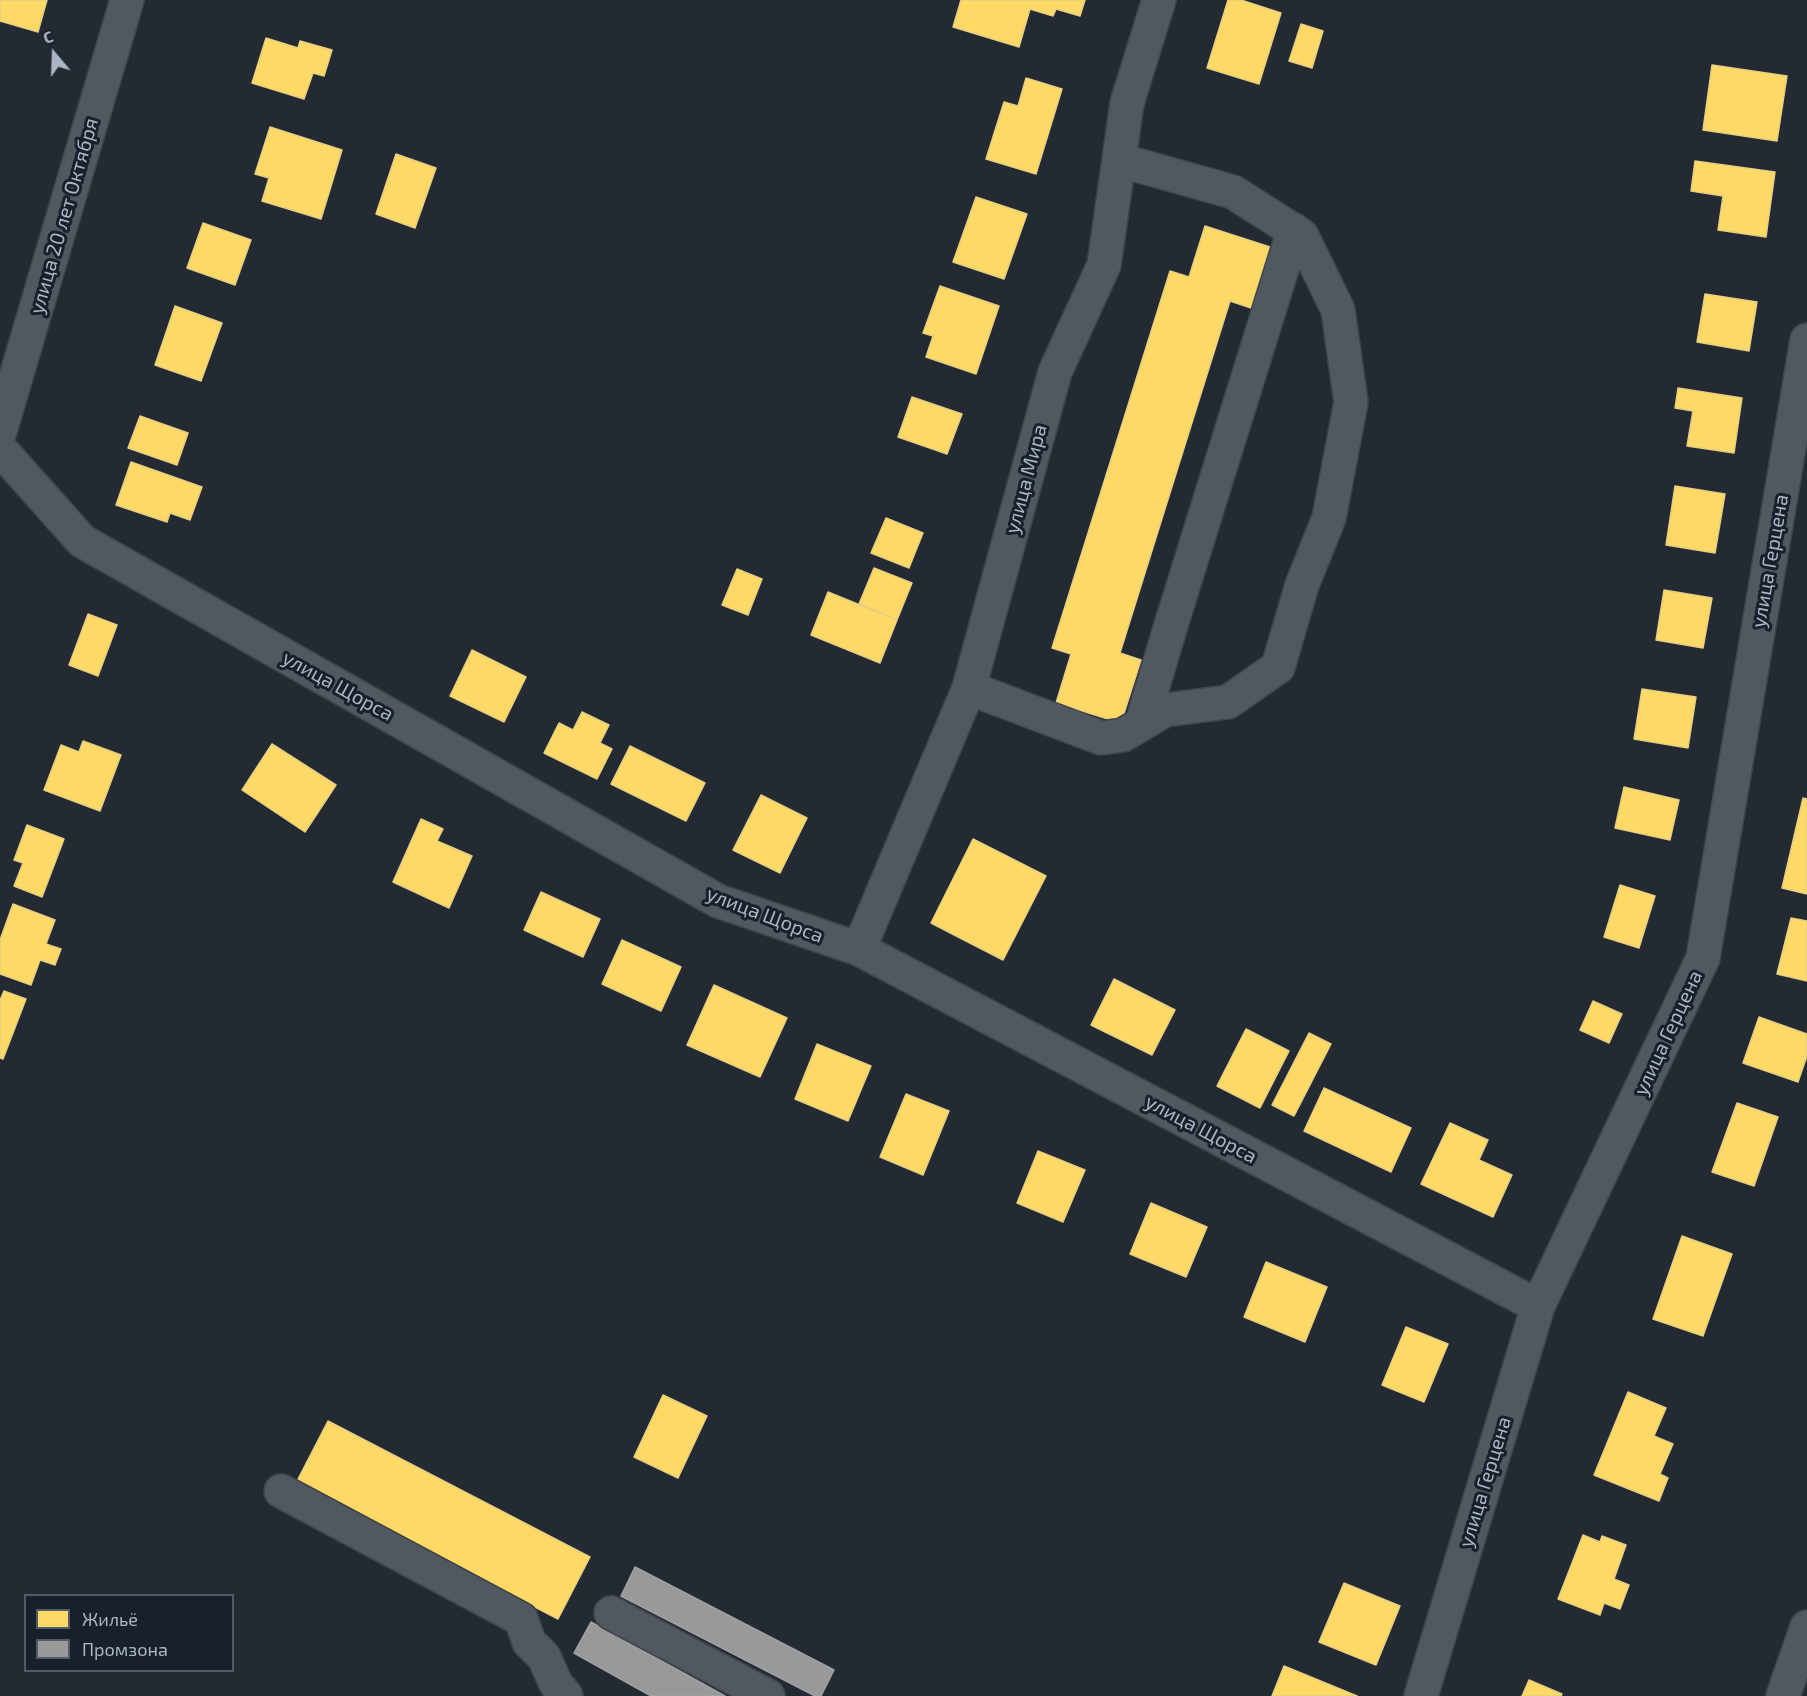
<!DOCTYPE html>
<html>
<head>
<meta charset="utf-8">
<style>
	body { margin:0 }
	#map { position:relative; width:1807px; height:1696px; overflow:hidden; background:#232a31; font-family:"Exo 2",sans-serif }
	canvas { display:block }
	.legend { position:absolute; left:24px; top:1594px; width:210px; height:78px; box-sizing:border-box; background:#17202b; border:2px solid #525c69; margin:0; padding:8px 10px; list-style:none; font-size:18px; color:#aab6c5 }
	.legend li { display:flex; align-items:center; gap:12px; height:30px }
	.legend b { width:30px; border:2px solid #525c69 }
	.north { position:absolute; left:24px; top:24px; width:60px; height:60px; -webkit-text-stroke:4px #17202b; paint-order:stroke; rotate:341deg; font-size:16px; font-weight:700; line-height:24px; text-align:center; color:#aab6c5 }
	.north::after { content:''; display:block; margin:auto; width:21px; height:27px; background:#aab6c5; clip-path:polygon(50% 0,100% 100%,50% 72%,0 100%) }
</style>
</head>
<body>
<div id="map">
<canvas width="1807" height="1696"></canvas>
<ul class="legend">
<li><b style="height:16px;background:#ffd966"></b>Жильё</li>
<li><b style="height:16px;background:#999"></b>Промзона</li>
</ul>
<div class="north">С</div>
</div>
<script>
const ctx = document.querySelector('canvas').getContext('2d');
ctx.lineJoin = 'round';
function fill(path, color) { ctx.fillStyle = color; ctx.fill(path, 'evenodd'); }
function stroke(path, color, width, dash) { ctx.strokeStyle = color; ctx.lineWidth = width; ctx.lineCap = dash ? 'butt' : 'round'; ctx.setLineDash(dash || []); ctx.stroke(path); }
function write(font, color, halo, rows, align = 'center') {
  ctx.font = font + ' "Exo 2",sans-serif'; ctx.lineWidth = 6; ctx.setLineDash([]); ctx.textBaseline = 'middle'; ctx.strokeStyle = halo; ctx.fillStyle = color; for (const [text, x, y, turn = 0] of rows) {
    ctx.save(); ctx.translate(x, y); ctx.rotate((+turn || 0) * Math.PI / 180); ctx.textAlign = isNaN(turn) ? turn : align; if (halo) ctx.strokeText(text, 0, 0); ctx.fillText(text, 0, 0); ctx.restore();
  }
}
const homes = new Path2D(`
	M0,0H47L38,32L0,21Z
	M961,0H1085L1080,16L1056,9L1053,16L1030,9L1019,47L953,27Z
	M1228,0H1241L1281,13L1259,84L1207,68Z
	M1301,24L1323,31L1312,68L1289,61Z
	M266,38L298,48L300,41L332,50L324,76L313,73L304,99L252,83Z
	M1712,65L1787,76L1777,141L1703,130Z
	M1026,78L1062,89L1036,174L986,159L1004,102L1018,106Z
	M270,127L342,150L321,219L262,201L269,178L255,174Z
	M396,154L436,168L415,228L376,214Z
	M1695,161L1775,172L1766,237L1718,230L1723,196L1691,191Z
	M976,197L1027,214L1004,279L953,262Z
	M203,223L251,240L235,285L187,268Z
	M1205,226L1270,247L1251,308L1230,301L1120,653L1141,660L1121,723L1056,703L1071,654L1052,648L1170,271L1189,277Z
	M940,286L999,306L976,374L926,357L933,336L923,333Z
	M1705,294L1757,302L1749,351L1697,342Z
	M175,306L222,323L201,381L155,365Z
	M1678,388L1742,398L1734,453L1687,446L1693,411L1675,408Z
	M912,397L962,414L947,454L898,437Z
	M140,416L188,433L177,465L128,448Z
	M131,462L202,487L190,520L170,513L167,522L116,505Z
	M1675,486L1725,494L1715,553L1666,545Z
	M886,518L923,533L909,568L871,553Z
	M874,568L912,583L897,620L859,604Z
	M737,569L762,579L748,615L722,605Z
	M1664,590L1712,598L1703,648L1656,640Z
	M828,592L897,620L880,663L811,635Z
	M88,614L117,625L98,676L69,665Z
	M472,650L526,677L504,722L450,696Z
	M1642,689L1696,697L1688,748L1634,739Z
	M582,712L609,725L600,743L612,749L597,779L544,753L559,723L573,730Z
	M83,741L121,755L100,811L44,790L61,745L79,752Z
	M272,744L336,785L305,832L242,790Z
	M630,746L705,783L686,821L611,784Z
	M1624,787L1679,800L1670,840L1615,828Z
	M761,795L807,818L780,873L733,850Z
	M1803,798L1807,799V894L1782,888Z
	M421,819L443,829L437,841L472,856L449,908L393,882Z
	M27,825L64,839L42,897L14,886L23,863L14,860Z
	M973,839L1046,876L1003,960L931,923Z
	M1620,885L1655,896L1639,948L1604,937Z
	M541,892L600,919L583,957L524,930Z
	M13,904L55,920L46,944L61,949L55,965L40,960L31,985L0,974V940Z
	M1791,918L1807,921V981L1777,974Z
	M622,940L681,967L661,1011L602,984Z
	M1114,979L1175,1010L1152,1055L1091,1025Z
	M714,985L787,1018L760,1077L687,1045Z
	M4,991L26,999L3,1059L0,1058V1000Z
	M1593,1001L1622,1014L1609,1043L1580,1030Z
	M1759,1017L1807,1034V1056L1798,1082L1743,1063Z
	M1246,1029L1289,1051L1260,1108L1217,1086Z
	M1309,1033L1331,1044L1294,1116L1272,1105Z
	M817,1044L871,1066L848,1121L795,1099Z
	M1324,1088L1411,1128L1391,1172L1304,1131Z
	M906,1094L949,1111L923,1175L880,1157Z
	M1737,1103L1778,1117L1754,1186L1712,1172Z
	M1450,1123L1488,1140L1479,1160L1512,1175L1493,1217L1421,1184Z
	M1038,1151L1085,1170L1063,1222L1017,1203Z
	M1151,1203L1207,1227L1186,1277L1130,1254Z
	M1682,1236L1732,1254L1703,1336L1653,1319Z
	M1266,1262L1327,1287L1305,1342L1244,1317Z
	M1406,1327L1448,1344L1424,1402L1382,1385Z
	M1628,1392L1666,1408L1654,1436L1673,1444L1660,1474L1668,1478L1659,1501L1594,1475Z
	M663,1395L707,1416L678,1478L634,1457Z
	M328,1421L590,1557L558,1619L296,1483Z
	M1583,1535L1600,1542L1602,1536L1626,1545L1614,1579L1629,1585L1620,1609L1604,1603L1600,1615L1558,1599Z
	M1344,1583L1400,1606L1376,1665L1319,1642Z
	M1284,1666L1357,1696H1272Z
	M1529,1680L1562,1694L1561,1696H1522Z`);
fill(homes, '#ffd966');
stroke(homes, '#e6ce82', 1.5);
const industry = new Path2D(`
	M635,1567L834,1670L821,1696H815L621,1596Z
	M591,1622L725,1696H651L574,1653Z`);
fill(industry, '#999');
stroke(industry, '#9ea2a6', 1.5);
const minor = new Path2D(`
	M0,431L127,0
	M0,449L82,541L718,901L859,949L1538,1306
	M969,688L1101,738L1123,735L1165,710L1228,702L1278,667L1302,585L1329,518L1351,402L1338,310L1302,236L1233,192L1119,160
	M1142,723L1171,625L1294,230
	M859,949L969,688L1055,372L1104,265L1127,103L1159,0
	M281,1491L521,1619L529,1642L544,1657L556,1684L566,1696
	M611,1613L768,1696
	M1421,1696L1538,1306L1703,958L1807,340
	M1783,1696L1807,1627`);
stroke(minor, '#3f444a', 36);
stroke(minor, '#525860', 33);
write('20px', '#aab6c5', '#17202b', [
	["улица 20 лет Октября",64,216,-74],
	["улица Мира",1026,479,-75],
	["улица Герцена",1770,561,-80],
	["улица Щорса",338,686,29],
	["улица Щорса",765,915,21],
	["улица Герцена",1668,1033,-65],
	["улица Щорса",1201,1129,28],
	["улица Герцена",1485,1482,-73]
]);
</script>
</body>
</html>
